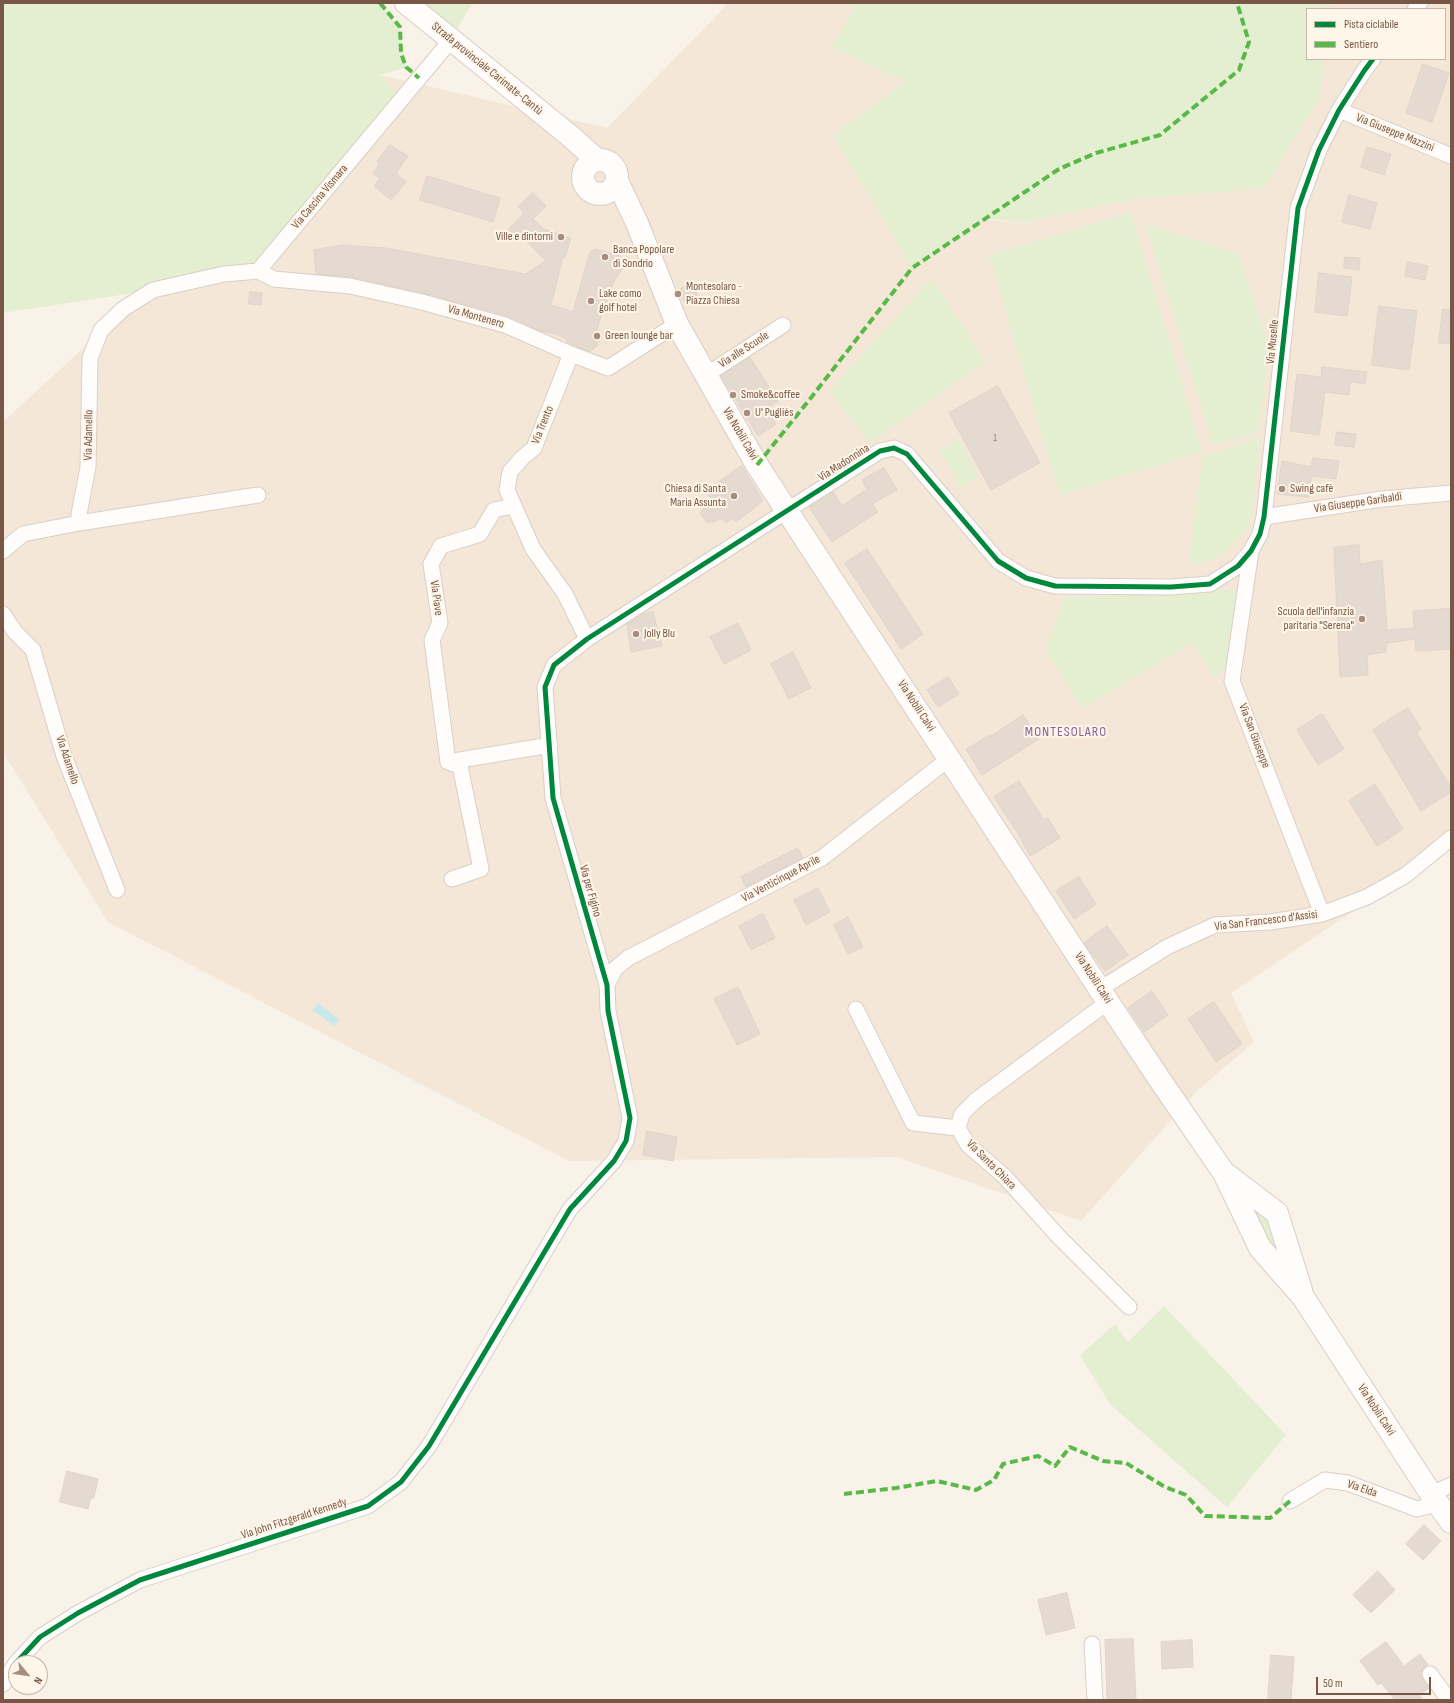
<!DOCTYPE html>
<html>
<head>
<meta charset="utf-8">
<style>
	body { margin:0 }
	#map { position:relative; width:1454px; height:1703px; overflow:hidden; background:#f8f2e8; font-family:"Sofia Sans Condensed",sans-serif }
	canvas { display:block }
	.frame { position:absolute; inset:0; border:4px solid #785746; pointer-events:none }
	.legend { position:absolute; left:1306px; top:8px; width:140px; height:52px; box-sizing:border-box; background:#fff6ea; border:1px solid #c9b6a8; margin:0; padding:5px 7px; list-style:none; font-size:12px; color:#785746 }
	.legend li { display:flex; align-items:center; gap:8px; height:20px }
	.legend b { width:20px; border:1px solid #c9b6a8 }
	.north { position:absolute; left:8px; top:1655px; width:40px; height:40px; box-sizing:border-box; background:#fff6ea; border:1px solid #c9b6a8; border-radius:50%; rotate:119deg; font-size:11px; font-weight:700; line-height:16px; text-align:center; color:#785746 }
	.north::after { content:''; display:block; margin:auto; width:14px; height:18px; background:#a58d7f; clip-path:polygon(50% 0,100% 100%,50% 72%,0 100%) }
	.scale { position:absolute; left:1316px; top:1677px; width:115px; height:18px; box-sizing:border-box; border:2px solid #785746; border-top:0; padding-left:5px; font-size:12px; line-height:14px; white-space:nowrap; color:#785746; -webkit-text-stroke:3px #fff6ea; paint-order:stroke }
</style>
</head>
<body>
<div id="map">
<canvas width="1454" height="1703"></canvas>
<div class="frame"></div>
<ul class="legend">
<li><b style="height:5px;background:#00873e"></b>Pista ciclabile</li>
<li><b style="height:5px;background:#58b947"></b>Sentiero</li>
</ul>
<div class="north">N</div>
<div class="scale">50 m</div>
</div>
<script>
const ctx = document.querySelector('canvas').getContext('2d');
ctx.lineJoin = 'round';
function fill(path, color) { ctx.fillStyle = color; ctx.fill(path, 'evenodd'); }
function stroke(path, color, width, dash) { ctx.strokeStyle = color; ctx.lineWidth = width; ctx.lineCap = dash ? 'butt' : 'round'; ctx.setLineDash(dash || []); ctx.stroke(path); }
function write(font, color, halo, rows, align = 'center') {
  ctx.font = font + ' "Sofia Sans Condensed",sans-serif'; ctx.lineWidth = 4; ctx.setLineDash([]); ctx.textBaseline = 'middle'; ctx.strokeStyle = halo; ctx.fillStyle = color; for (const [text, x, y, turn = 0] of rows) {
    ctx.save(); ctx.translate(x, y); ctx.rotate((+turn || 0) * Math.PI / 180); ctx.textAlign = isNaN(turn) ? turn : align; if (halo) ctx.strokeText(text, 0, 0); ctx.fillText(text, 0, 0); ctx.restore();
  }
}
fill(new Path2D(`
	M723,3H922L938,214L1022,223L1143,197L1212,193L1320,97L1324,59H1445V9H1330V3H1451V846L1231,993L1254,1042L1197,1091L1081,1221L897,1157L569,1161L108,922L3,752V422L380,75L607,128L726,6Z`), '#f4e7d8');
fill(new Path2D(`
	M3,3H381L400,27L406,67L380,75L402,99L251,271L153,290L3,313Z
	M406,3H472L451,40Z
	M858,3H1330V9H1307V59H1324L1320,97L1265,187L1212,193L1143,197L1022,223L986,218L912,268L833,135L906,82L831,47Z
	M1131,213L1202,452L1060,495L989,255Z
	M1146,224L1239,254L1269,349L1258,432L1213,445Z
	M932,278L985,362L869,443L830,390Z
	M1260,437L1251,520L1243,533L1226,552L1205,563L1189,564L1202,457Z
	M959,440L979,476L960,487L940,450Z
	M1240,589L1229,665L1214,677L1193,643L1082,708L1045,650L1064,598Z
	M1238,1190L1273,1215L1291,1276L1262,1241Z
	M1164,1306L1286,1435L1227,1507L1110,1404L1080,1355L1115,1324L1128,1342Z`), '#e4efd1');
fill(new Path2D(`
	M318,1003L339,1019L334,1026L312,1010Z`), '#c9e8e9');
const building = new Path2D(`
	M1423,64L1449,73L1432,122L1406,113Z
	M390,145L408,156L396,173L406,182L391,200L374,186L380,178L373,174L379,164L377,162Z
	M1367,147L1391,154L1384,175L1361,167Z
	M427,176L500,198L493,222L420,200Z
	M533,193L546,206L533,219L544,229L571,238L565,257H563L551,305L573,312L590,252L595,249L620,256L622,269L613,283L598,325V345L590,352L567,342L566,339L556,334L541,331L508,316L424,293L352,277L316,274L314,250L342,245L386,248L525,274L546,261L521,235L516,240L507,231L524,213L518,207Z
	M1349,195L1377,203L1370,229L1342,222Z
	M1345,257L1360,258L1359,270L1344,268Z
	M1408,262L1428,266L1425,280L1405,276Z
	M1319,273L1352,277L1347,316L1315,312Z
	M690,283L700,299L687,306L678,291Z
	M250,292L262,293L261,305L249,304Z
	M1379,306L1417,311L1409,370L1372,365Z
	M1443,309L1451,310V344L1439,343Z
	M750,357L778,401L766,409L776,424L758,436L721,376Z
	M1322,367L1367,372L1365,384L1350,382L1349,395L1325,392L1319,435L1290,431L1297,374L1321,377Z
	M998,386L1040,463L991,490L949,413Z
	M1337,432L1356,434L1354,447L1335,445Z
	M1313,458L1339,461L1336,479L1312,476L1309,497L1277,494L1282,461L1311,467Z
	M742,466L763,501L736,522L733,518L726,523L721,518L714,522H707L700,514L704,507L711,500L706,491Z
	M884,468L897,490L872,504L878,512L832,542L809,507L833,492L842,506L867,489L862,480Z
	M1359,545L1360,564L1382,560L1387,630L1414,628L1413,611L1451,608V649L1416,651L1415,639L1387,643L1386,652L1367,655L1368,675L1340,677L1334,548Z
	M867,549L923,634L901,649L845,563Z
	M653,612L662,646L631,652L627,624L641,615Z
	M738,623L751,650L724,664L710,637Z
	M793,652L811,688L789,699L771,664Z
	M948,677L959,694L938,707L927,690Z
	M1408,708L1421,729L1416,732L1451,787V792L1421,811L1373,730Z
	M1322,714L1344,749L1318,765L1297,730Z
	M1023,715L1039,739L982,775L966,749L990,735L991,736Z
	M1019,781L1044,820L1048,818L1060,838L1030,856L1019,835L994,797Z
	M1375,784L1403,829L1377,846L1349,801Z
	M798,848L803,858L746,887L741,877Z
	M1079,877L1096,904L1074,919L1056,891Z
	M818,888L830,912L806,925L794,900Z
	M763,914L775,938L751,950L739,926Z
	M848,917L863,947L848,954L834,925Z
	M1107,926L1128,955L1105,971L1084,943Z
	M738,987L760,1034L737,1045L714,999Z
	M1152,991L1168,1015L1144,1032L1128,1008Z
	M1214,1002L1242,1044L1216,1062L1188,1019Z
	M647,1131L677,1137L673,1161L643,1155Z
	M67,1471L98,1479L94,1498H91L88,1509L60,1502Z
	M1424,1525L1441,1541L1423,1560L1406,1544Z
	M1378,1571L1395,1590L1371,1613L1353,1595Z
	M1067,1593L1075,1628L1046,1635L1038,1600Z
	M1133,1639L1136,1700H1107L1105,1640Z
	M1192,1640L1193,1667L1162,1669L1161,1642Z
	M1386,1642L1404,1666L1420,1654L1428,1665L1422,1670L1423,1679L1429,1688L1419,1695L1423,1700H1395L1381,1683L1378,1685L1360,1661Z
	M1271,1655L1294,1657L1291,1700H1268Z`);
fill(building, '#e5dacf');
stroke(building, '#e1d4ca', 1);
const street = new Path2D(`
	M1415,9L1420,3
	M1339,110L1451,156
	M258,271L274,279L350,286L422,302L505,325L571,354L608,368L677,324
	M571,354L534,448L522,458L510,472L507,490L533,549L565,594L587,639
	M706,375L783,325
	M1264,517L1382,499L1451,493
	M79,523L258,495
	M3,551L23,534L79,523V514L88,467L90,358L101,330L123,309L153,290L224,274L258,271L451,40
	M1251,551L1232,681L1322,914
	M3,614L15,632L33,650L64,756L117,890
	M448,762L550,745
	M452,879L481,869L460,766L448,762L432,640L440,623L431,564L441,546L480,534L494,510L513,506
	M607,985L615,969L628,958L822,858L950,758
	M1100,989L1167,947L1215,925L1270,922L1322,914L1367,897L1406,875L1451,838
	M856,1009L913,1123L958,1128
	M958,1128L968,1145L1004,1176L1058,1236L1129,1307
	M958,1128L962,1114L976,1100L1108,1002
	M1431,1494L1451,1485
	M1290,1501L1325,1480L1348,1483L1417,1509L1437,1504
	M1092,1644L1095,1700
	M16,1663L40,1637L78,1613L140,1580L368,1506L401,1482L429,1446L570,1209L614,1161L626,1141L630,1118L608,1011L607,985L553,798L545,687L554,665L587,639L880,451L894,448L907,454L998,561L1026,578L1055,586L1171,587L1210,584L1238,566L1251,551L1260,534L1264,517L1298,208L1319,150L1339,110L1364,71L1373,59
	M1430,1674L1449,1700
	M3,1684L16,1663`);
const secondary = new Path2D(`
	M406,3L569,135L597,160
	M583 177a17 17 0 1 1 34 0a17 17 0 1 1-34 0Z
	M617,181L637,223L677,324L757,465L1108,1002L1162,1083L1224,1173L1260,1248L1303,1297L1431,1494L1451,1522
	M1227,1175L1277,1213L1301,1290`);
stroke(street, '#dacfc6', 17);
stroke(secondary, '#d9cec4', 24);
stroke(street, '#fefdfc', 15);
stroke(secondary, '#fefdfc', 22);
stroke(new Path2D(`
	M380,3L400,27L401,53L406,67L419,78
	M757,465L810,399L912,268L1059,169L1096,153L1160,135L1239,70L1249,42L1237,3
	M844,1494L896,1488L937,1481L976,1490L994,1480L1003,1464L1038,1456L1055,1466L1070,1447L1103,1461L1126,1463L1165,1487L1186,1495L1205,1516L1270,1518L1290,1501`), '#58b947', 4, [8, 4]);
stroke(new Path2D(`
	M16,1663L40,1637L78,1613L140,1580L368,1506L401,1482L429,1446L570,1209L614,1161L626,1141L630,1118L608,1011L607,985L553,798L545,687L554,665L587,639L880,451L894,448L907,454L998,561L1026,578L1055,586L1171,587L1210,584L1238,566L1251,551L1260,534L1264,517L1298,208L1319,150L1339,110L1364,71L1373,59`), '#00873e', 5);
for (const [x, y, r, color] of [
	[561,237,4,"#a58d7f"],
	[605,257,4,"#a58d7f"],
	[678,294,4,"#a58d7f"],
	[591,301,4,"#a58d7f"],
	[597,336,4,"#a58d7f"],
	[733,395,4,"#a58d7f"],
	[747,413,4,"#a58d7f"],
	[1282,489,4,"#a58d7f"],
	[734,496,4,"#a58d7f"],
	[1362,619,4,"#a58d7f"],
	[636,634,4,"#a58d7f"]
]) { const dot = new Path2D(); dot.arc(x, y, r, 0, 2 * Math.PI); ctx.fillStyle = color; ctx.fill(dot); stroke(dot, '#fff6ea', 1.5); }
write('10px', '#957a6a', null, [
	["1",995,438]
]);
write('12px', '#785746', '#fff6ea', [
	["Strada provinciale Carimate-Cantù",487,69,39],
	["Via Giuseppe Mazzini",1395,133,22],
	["Via Cascina Vismara",320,197,-50],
	["Via Montenero",476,317,16],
	["Via Muselle",1273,342,-84],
	["Via alle Scuole",744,350,-33],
	["Via Trento",543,425,-68],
	["Via Nobili Calvi",740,434,60],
	["Via Adamello",89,435,-89],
	["Via Madonnina",844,463,-33],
	["Via Giuseppe Garibaldi",1358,503,-8],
	["Via Piave",436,598,82],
	["Via Nobili Calvi",916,706,57],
	["Via San Giuseppe",1254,736,69],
	["Via Adamello",67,760,71],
	["Via Venticinque Aprile",781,879,-28],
	["Via per Figino",590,891,74],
	["Via San Francesco d'Assisi",1266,921,-7],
	["Via Nobili Calvi",1093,978,57],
	["Via Santa Chiara",991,1165,45],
	["Via Nobili Calvi",1376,1410,57],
	["Via Elda",1362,1489,19],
	["Via John Fitzgerald Kennedy",294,1519,-18]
]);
write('12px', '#785746', '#fff6ea', [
	["Ville e dintorni",553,237,"right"],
	["Banca Popolare",613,250],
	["di Sondrio",613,264],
	["Montesolaro -",686,287],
	["Piazza Chiesa",686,301],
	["Lake como",599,294],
	["golf hotel",599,308],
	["Green lounge bar",605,336],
	["Smoke&coffee",741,395],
	["U' Pugliés",755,413],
	["Chiesa di Santa",726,489,"right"],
	["Maria Assunta",726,503,"right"],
	["Swing cafè",1290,489],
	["Scuola dell'infanzia",1354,612,"right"],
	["paritaria \"Serena\"",1354,626,"right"],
	["Jolly Blu",644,634]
], 'left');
ctx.letterSpacing = '1px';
write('14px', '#87619d', '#fff6ea', [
	["MONTESOLARO",1066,732]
]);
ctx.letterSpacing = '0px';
</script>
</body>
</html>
